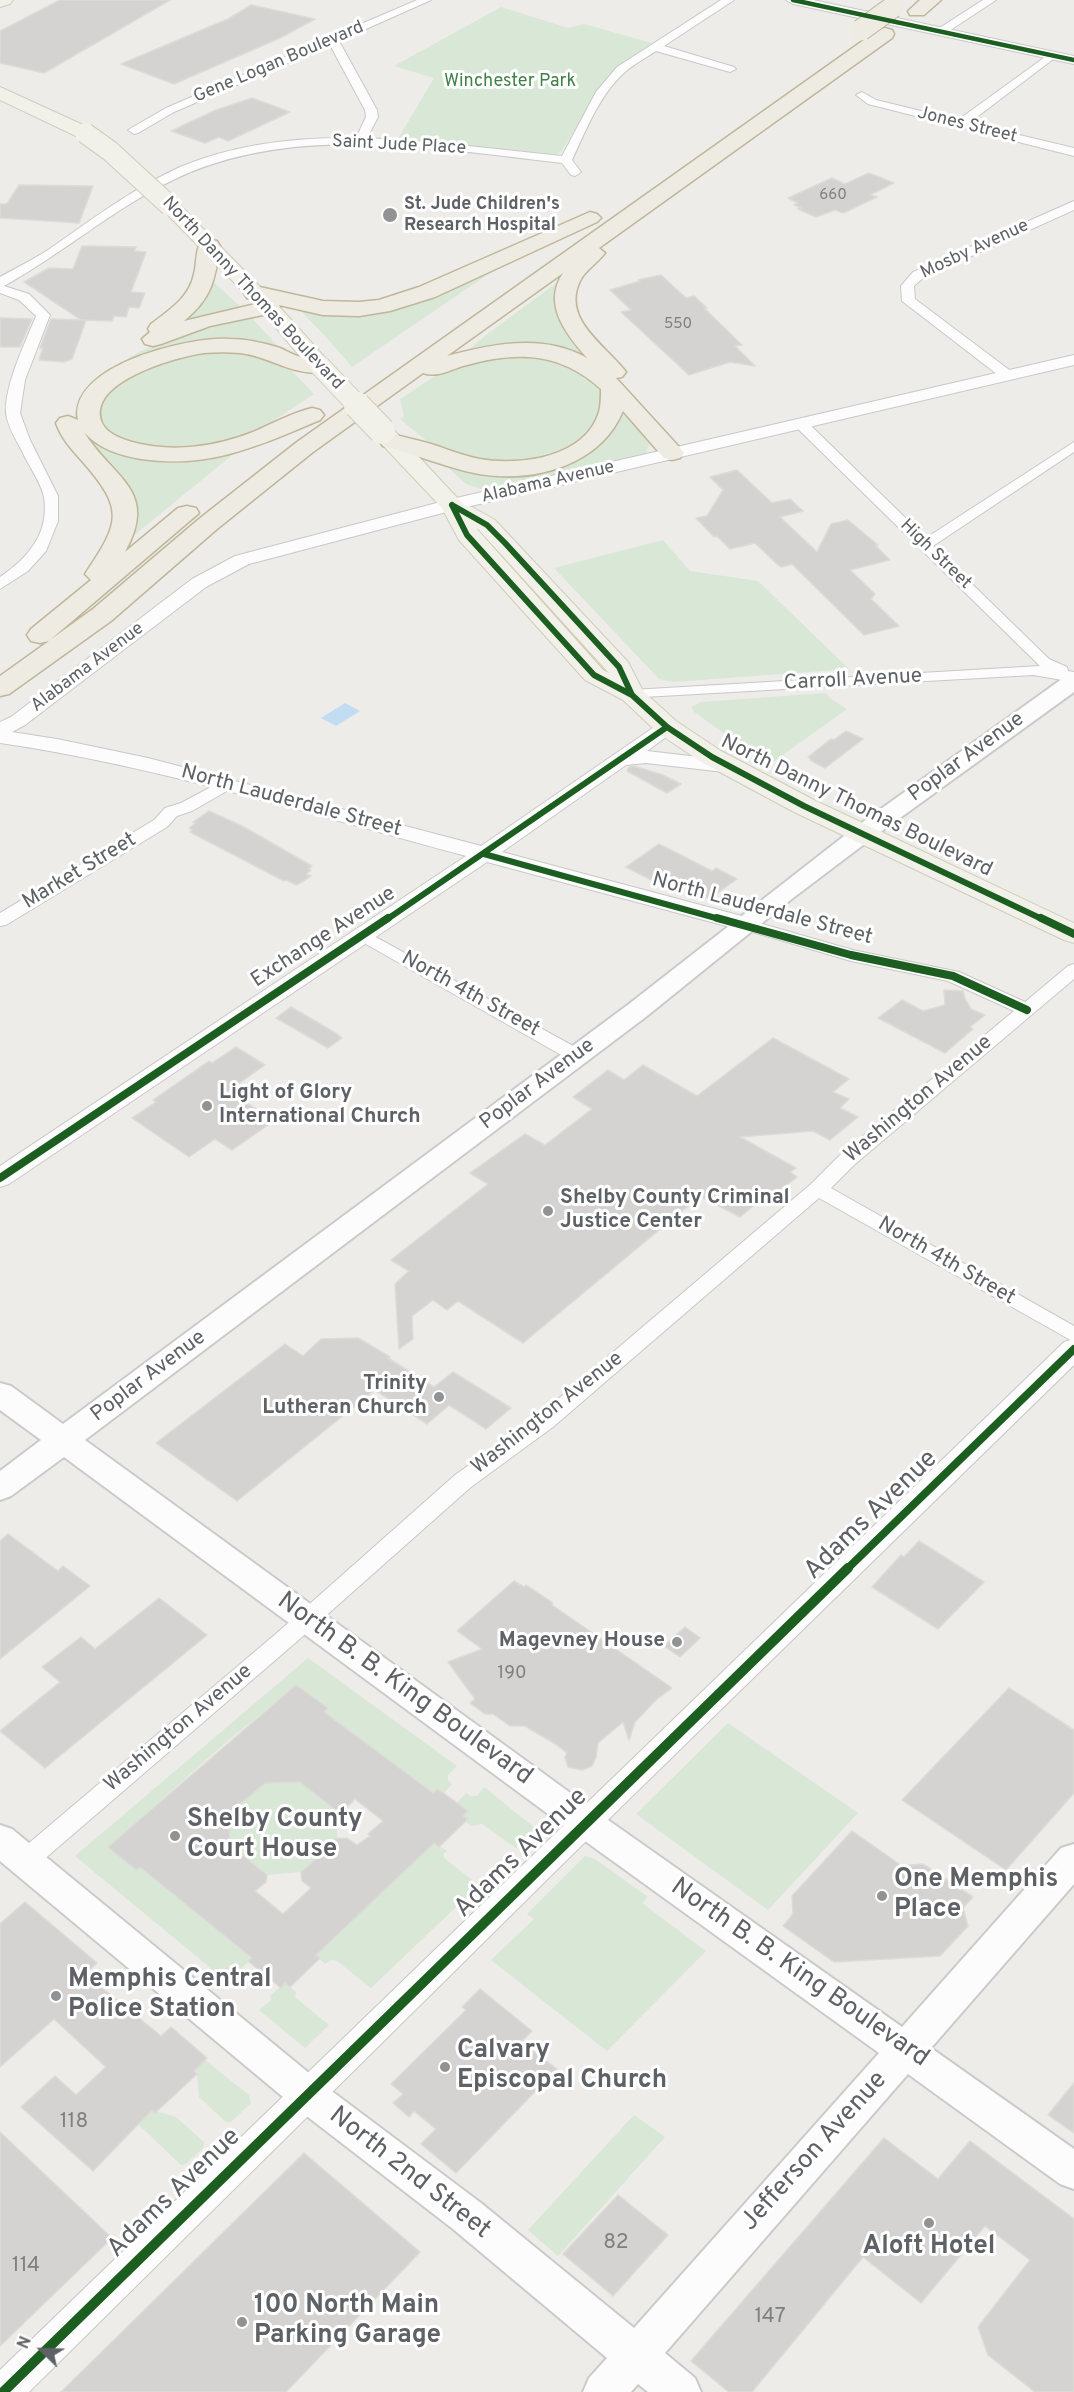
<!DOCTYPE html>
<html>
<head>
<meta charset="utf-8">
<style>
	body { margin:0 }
	#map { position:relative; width:1074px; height:2392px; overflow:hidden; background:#edece9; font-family:Overpass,sans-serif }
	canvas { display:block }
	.north { position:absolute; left:12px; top:2320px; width:60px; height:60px; -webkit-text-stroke:4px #fff; paint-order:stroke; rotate:293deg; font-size:16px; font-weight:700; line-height:24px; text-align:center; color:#5e6165 }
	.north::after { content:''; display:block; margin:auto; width:21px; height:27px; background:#5e6165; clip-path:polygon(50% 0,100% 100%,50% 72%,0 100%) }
</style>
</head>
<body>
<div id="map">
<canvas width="1074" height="2392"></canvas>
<div class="north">N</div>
</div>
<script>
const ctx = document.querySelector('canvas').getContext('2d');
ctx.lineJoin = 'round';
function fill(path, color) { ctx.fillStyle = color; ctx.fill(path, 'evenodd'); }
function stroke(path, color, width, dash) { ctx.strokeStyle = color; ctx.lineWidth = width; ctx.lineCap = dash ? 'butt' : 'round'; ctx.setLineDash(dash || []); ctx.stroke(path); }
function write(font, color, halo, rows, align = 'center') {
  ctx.font = font + ' Overpass,sans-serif'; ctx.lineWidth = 6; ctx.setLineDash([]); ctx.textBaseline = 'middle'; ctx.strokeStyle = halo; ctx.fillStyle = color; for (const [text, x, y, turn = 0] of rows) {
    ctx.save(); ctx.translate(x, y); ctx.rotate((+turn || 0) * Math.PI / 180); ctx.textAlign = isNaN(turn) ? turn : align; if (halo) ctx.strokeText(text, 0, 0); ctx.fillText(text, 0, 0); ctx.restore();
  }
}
fill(new Path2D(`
	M501,7L568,28L584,24L652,43L609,74L561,152L556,154L398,139L434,78L394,66Z
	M503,264L352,367L326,337L296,306L337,313Z
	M566,276L562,284L605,370L586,360L465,353L486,335Z
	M209,278L243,309L215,313L166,329Z
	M248,314L287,356L193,345L88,399L111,447L237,451L126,542L130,529L75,426C72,400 85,389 105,374C152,339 193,330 248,314Z
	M203,350L260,354L293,372L314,394L267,425L245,437L199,450L134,445L101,429C86,377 167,360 203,350Z
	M495,356H536L574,364L599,388L604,398L599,424L571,449L550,457L524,463L477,462L433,446L400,419L404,416L400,399L447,368Z
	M626,414L650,442L646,453L639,457L487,491L466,484L438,458L558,465L620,415Z
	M663,540L690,571L758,581L849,669L673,682L659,679L554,568Z
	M826,693L831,699L847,709L773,762L740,745L693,711L692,707L701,702Z
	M308,1658L457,1766L448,1775V1780L452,1784L444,1793L438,1789L433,1793L324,1712L328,1707L296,1685L224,1744L108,1847L136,1870L140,1867L252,1958L241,1969L235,1967L220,1976L75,1856Z
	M728,1723L858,1813L768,1910L636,1814Z
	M300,1782L337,1811V1839L301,1872L267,1875L230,1845L228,1814L265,1783Z
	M484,1787L535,1828L516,1848L482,1824L471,1826L465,1822L468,1819L463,1816L468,1811L457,1803L466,1793L470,1796H477Z
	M434,1843L447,1851L443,1854L444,1858L479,1885L371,1988L337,1961L331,1960L325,1964L316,1955Z
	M585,1856L595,1859L648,1897L642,1903L706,1951L607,2051L491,1960L534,1919L527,1914Z
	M285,1983L296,1992L295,1997L329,2025L305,2048L259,2010L271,2000L270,1996Z
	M205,2060L249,2095L251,2103L231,2122H226L199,2097L197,2074L194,2071Z
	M152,2110L176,2117L204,2142L203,2148L186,2164L181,2165L138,2124Z
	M634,2115L665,2137L558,2256L528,2230Z`), '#d8e7d6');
fill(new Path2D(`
	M345,703L360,711L336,726L321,718Z`), '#c2dcf2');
const building = new Path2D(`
	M60,0H170L44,73L0,63V31Z
	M251,5L315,19L280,38L174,84L121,64L228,19Z
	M252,98L290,112L228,141L219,137L205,143L171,131L216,110Z
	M869,173L894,183L870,195L877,197L843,213L835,210L816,217L798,209L801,208L794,205L798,203L788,198L832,178L845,184Z
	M19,185L93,186L79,223L0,218V204H7Z
	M82,246L136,247L134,251L146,252L131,292L145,293L139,308L129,307L126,317L114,316L112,321L81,320L24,282L49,268L73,269Z
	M661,275L686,298L694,296L707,308H704L742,345L735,346L755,366L730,362L689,375L621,312L631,310L610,290L640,281L638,280Z
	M0,318L32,319L20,347H0Z
	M51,319L86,320L72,359L64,362L39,360L43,348H40Z
	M737,470L772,503L790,499L803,511L780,517L817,552L831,524L848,520L878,545H875L890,560L850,570L875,594L871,599L899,626L864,635L792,564L782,567L778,565L755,543L730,549L717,536L714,537L696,518L707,516L723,490L710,477Z
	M846,731L863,739L825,768L810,760L811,759L808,757L831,739L834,740Z
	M634,766L663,775L681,784L667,793L627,771L629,767Z
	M209,811L242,826L312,866L308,869L311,870L306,874L311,876L297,885L286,880L284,881L190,832L192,830L189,828L196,823L193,822Z
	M659,844L712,871L716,868L737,879L709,899L666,877L657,883L626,867Z
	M944,990L963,991L965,999L971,1009L985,1015L970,1027L973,1029L945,1053L878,1018L902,1000L923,1011L945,1005Z
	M291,1007L337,1034L342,1038L328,1048L276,1018Z
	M773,1038L849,1079L833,1092L849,1099L840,1108L858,1117L830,1140L813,1131L740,1137L796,1168L790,1172L797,1177L762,1204L758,1202L740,1217L700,1196L523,1343L458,1301L447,1310L433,1300L412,1316L413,1339L399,1349L395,1284L409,1271L391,1260L488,1184L470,1173L525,1134L545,1145L592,1109L573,1097L608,1070L624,1080L643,1065L697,1096Z
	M236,1047L265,1065L228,1091L256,1109L249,1113L268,1125L232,1150L215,1139L189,1157L132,1118L156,1102L153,1100L209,1061L212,1063Z
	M358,1338L390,1357L388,1358L434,1387L453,1372L511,1408L486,1429L449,1405L427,1424L375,1390L237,1501L156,1443L285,1344L303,1356L321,1339Z
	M8,1534L58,1571L63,1566L90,1586L0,1659V1541Z
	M919,1541L984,1582L938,1629L872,1587L901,1555L904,1557Z
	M514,1581L524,1587L526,1585L553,1603L552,1605L672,1688L657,1699L635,1722L629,1740L623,1722L598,1743L596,1757L592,1766L582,1770L568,1767L565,1757L567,1753L557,1745L525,1726H510L493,1714H485L470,1703L475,1699L448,1662L482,1649L457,1631Z
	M159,1598L207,1635L45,1768L0,1731L60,1682L42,1667L81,1637L95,1649Z
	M685,1627L700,1638L680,1657L664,1646Z
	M296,1685L328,1708L324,1712L433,1793L438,1789L468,1811L463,1816L468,1819L439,1847L434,1843L316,1955L320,1958L290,1987L285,1983L281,1988L248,1961L252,1958L140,1867L136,1870L108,1847ZM300,1782L337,1811L346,1808L355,1799L383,1821L368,1834L370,1836L357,1845L347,1838L334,1839V1843L301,1872L302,1881L311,1888L283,1914L255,1891L266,1882L267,1875L230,1845L228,1814L265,1783Z
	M1009,1688L1074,1730V1793L1006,1870L902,1800Z
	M852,1831L902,1866L923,1864L973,1897L963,1908L968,1926L940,1956L834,1962L783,1926L793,1914L792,1896Z
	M25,1902L97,1963L85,1974L161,2036L171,2027L207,2058L194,2071L197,2074L155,2113L152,2110L93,2171L21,2107L55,2076L76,2095L106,2067L54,2019L0,2067V1924Z
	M480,1989L532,2031L521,2042L557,2069L456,2173L421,2144L436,2129L414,2111L409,2117L393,2103L403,2094L391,2084L466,2010L462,2007Z
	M1074,2083V2133L1048,2115Z
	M0,2132L112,2238L0,2346Z
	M884,2138L938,2179L970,2141L1074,2219V2392H1035L988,2355L978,2327L1030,2260L985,2226L921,2303L863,2257L752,2392H729L691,2361Z
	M304,2153L420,2252L286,2392H61Z
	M618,2195L668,2235L613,2296L563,2254Z`);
fill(building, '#d4d3d1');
stroke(building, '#dcdbd8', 1.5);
const minor = new Path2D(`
	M417,0H431L339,41L377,110L378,117L367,138L431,142L562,156L596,92L617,67L721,0H734L664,46L734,67L736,69L730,72L656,51C646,58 634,64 625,72C600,94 586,130 572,160L581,172L575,176L571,175L562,163C435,149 293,122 173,180C113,209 62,254 4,286L29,294L50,315L25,380L20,413L30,440L58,496V521L46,551L28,571L0,589V577C27,559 50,533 44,497C41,482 28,465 22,451C16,440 7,425 6,413C4,386 26,341 36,316L19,300L0,293V277C16,268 32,260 48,250C91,220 132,189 180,167C234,144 297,137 356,138L366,117L365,110L330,45L174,112L138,133L134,134L128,130L166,108Z
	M983,0H996L946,33H938V29Z
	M1052,52L1058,55L1056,57L969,123L1074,148V156L868,104L856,95L862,92L876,100L958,120Z
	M1074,201V210L923,278L914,286L915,299L1012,372L1014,375L1012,378H1002L902,301L901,286L913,272Z
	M802,421L807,422L926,538L1074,442V452L933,546L1049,659L1067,667L1068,671L1074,672V682L1033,675L626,698L624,695L626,692L632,690L1040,666L797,428L795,425L797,422Z
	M226,779L232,780L234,784L232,788L192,811L177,816L167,827L6,925L0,926V913L154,820L165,808L181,803Z
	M745,919L853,950L959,972L1025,1002L1068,966L1074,964V979L854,1165L831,1188L1074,1326V1342L819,1198L553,1427L471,1487L294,1644L34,1868L25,1871L16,1868L13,1861L16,1854L278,1632L455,1475L539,1415L811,1184L840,1155L1014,1011L948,981L851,961L739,928L736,924L739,920Z
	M363,930L584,1052L586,1056L584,1060H570L357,939L354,935L357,931Z`);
const tertiary = new Path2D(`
	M786,0H813L1074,56V64L793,4Z
	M1074,355V365L454,510L249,564L206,587L25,725L12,732L57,739L148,758L481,846L660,723L667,721L674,723L678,727L674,731L647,751L733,761L741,762L744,767L741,772L733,773L646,763L626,765L502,852L753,919L756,924L753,929L745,931L487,862L9,1184L0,1187V1166L466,856C312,815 158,766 0,743V722L11,717L192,579L235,556L452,499Z
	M1074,1339V1365L575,1852L29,2392H0V2370L1064,1342Z`);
const secondary = new Path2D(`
	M1074,674V692L871,839L793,898L647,1016L85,1440L591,1808L902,2027L1061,1848L1074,1844V1884L931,2048L1074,2149V2189L1060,2184L908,2074L665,2353L695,2378L701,2392H648L638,2384L631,2392H583L589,2378L607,2358L453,2229L295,2107L0,1861V1825L12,1829L321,2083L481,2203L634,2328L879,2053L567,1828L64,1457L11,1496L0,1500V1471L41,1440L0,1410V1383L11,1386L63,1424L629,1004L853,829L1066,676Z`);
const primary = new Path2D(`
	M0,0H13L10,4L0,7Z
	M0,87L92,129L95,133L92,137H78L0,100Z
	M170,200L177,202L276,303L328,361L331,366L328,371L320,373L312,371L262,311L163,210L160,206L163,202Z
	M382,424L390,426L464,505L472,507L495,520L628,662L643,691L676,721L721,751L814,800L1074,923V943L1064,940L794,812L703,763L658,733L623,700L585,680L459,540L442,508L374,436L371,431L374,426ZM476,528L479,530L609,673L603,670Z`);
const motorway = new Path2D(`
	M920,0H941L924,15H910L908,11Z
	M885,28L892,30L894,34L892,38L599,248L605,253C598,263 585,270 580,281C561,320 607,346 626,372L622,377L616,378L680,448L684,453L680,458L672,460L664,458L623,411C600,466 534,483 479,474C447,468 415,454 383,446L379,441L383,436L391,434C404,437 418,440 431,444C447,449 463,456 480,459C520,466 585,458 599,412C601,405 601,396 601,389C559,351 515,351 463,366C450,370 437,378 423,373L313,452L217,529L111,621L9,694L0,696V676L49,641L40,643L31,641L27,635L31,629L91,580L85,574C120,522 125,510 82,461C72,450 61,438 56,423L60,418L68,416L78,420C67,365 191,336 230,339C247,339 264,343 280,348C287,351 293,355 301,357C310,359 319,359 328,361L331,366L328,371C297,379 270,356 240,353C228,352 216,352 204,353C176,357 85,382 102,423C107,434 122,439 132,442C172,453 215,447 253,432C272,424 291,413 312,408L320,410L324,415L320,420C258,446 210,469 141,459C119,455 99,449 84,432C112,478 160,490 125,552L178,508L187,506L196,508L199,513L50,640L93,609L199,519L297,442L878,30ZM563,273C542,304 566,334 587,358C544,333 491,344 447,356Z
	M590,212L597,214L601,218L597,222L435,297L390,311L359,316L323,315L279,305L280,307L277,312L210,326L161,344L153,346L145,344L142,339L150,332L148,329L151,324C169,310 189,298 194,274C197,264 195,251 201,241L209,240L217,241L220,246C215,280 212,298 184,321L264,302L247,298L244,293L247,288L255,286L323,301L359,302L379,300L419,287Z`);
stroke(minor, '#c8c8c8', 2);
stroke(tertiary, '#c8c8c8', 2);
stroke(secondary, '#cacaca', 4);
stroke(primary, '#d2ccb9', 2);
stroke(motorway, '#c0b69a', 3);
fill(minor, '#fcfcfc');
fill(tertiary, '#fcfcfc');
fill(secondary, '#fcfcfc');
fill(primary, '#f2f1e9');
fill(motorway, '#eeebe3');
const primaryBridgeFar1 = new Path2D(`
	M85,133L110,151L170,206
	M320,366L358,406`);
const primaryBridge = new Path2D(`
	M357,405L382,431`);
const motorwayBridge = new Path2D(`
	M861,30L893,7`);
stroke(primaryBridgeFar1, '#d2ccb9', 22, []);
stroke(primaryBridge, '#d2ccb9', 28, []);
stroke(motorwayBridge, '#c0b69a', 23, []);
stroke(primaryBridgeFar1, '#f2f1e9', 20);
stroke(primaryBridge, '#f2f1e9', 26);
stroke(motorwayBridge, '#eeebe3', 21);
stroke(new Path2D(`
	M793,0L1074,60`), '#1b5e20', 4.5);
stroke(new Path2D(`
	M452,505L467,535L594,675L632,695L667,727L712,757L804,806L1044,920
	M452,505L487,525L505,543L619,667L632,695
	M484,854L723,920
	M386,920L667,727`), '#1b5e20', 6);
stroke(new Path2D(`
	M717,918L851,955L953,976L1027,1010
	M1041,918L1074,934
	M0,1178L388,918
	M846,1570L1074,1349`), '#1b5e20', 8);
stroke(new Path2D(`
	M3,2392L848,1568`), '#1b5e20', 10);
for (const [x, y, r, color] of [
	[390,215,8,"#909293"],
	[207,1106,6,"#909293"],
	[548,1211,6,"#909293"],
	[439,1397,6,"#909293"],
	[677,1642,6,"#909293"],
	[175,1836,6,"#909293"],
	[882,1896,6,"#909293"],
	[56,1996,6,"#909293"],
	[445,2067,6,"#909293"],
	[929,2223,6,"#909293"],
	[242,2322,6,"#909293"]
]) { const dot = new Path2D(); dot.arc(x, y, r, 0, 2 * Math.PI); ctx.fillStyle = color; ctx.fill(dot); stroke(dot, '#fff', 2); }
write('15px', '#7d7f81', null, [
	["660",833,196],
	["550",678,325]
]);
write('18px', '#5e6165', '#fff', [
	["Gene Logan Boulevard",279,63,-23],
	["Jones Street",967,126,14],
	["Saint Jude Place",399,146,3],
	["Mosby Avenue",975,250,-25],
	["North Danny Thomas Boulevard",252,294,47],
	["Alabama Avenue",548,483,-13],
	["High Street",935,555,44],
	["Alabama Avenue",88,668,-37]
]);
write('18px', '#408245', '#fff', [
	["Winchester Park",510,82]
]);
write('bold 18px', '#5e6165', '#fff', [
	["St. Jude Children's",404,205],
	["Research Hospital",404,226]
], 'left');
write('18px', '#7d7f81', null, [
	["190",512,1674]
]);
write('21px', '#5e6165', '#fff', [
	["Carroll Avenue",853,681,-3],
	["Poplar Avenue",967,758,-36],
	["North Lauderdale Street",291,802,15],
	["North Danny Thomas Boulevard",856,807,26],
	["Market Street",80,872,-31],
	["North Lauderdale Street",762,910,15],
	["Exchange Avenue",324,938,-33],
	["North 4th Street",470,995,29],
	["Poplar Avenue",538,1085,-37],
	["Washington Avenue",919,1100,-40],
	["North 4th Street",946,1262,30],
	["Poplar Avenue",149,1377,-37],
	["Washington Avenue",548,1414,-38],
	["Washington Avenue",179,1729,-40]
]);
write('bold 21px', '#5e6165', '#fff', [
	["Light of Glory",219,1094],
	["International Church",219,1118],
	["Shelby County Criminal",560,1199],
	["Justice Center",560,1223],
	["Trinity",427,1385,"right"],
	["Lutheran Church",427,1409,"right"],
	["Magevney House",665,1642,"right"]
], 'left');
write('21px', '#7d7f81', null, [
	["118",74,2123],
	["82",616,2244],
	["114",26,2267],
	["147",770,2318]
]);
write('26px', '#5e6165', '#fff', [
	["Adams Avenue",872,1516,-44],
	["North B. B. King Boulevard",404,1690,36],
	["Adams Avenue",522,1854,-44],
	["North B. B. King Boulevard",799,1974,35],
	["Jefferson Avenue",815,2152,-48],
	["North 2nd Street",409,2174,38],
	["Adams Avenue",175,2194,-44]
]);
write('bold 26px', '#5e6165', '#fff', [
	["Shelby County",187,1821],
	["Court House",187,1851],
	["One Memphis",894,1881],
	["Place",894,1911],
	["Memphis Central",68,1981],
	["Police Station",68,2011],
	["Calvary",457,2052],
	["Episcopal Church",457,2082],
	["Aloft Hotel",929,2248,"center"],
	["100 North Main",254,2307],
	["Parking Garage",254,2337]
], 'left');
</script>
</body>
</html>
